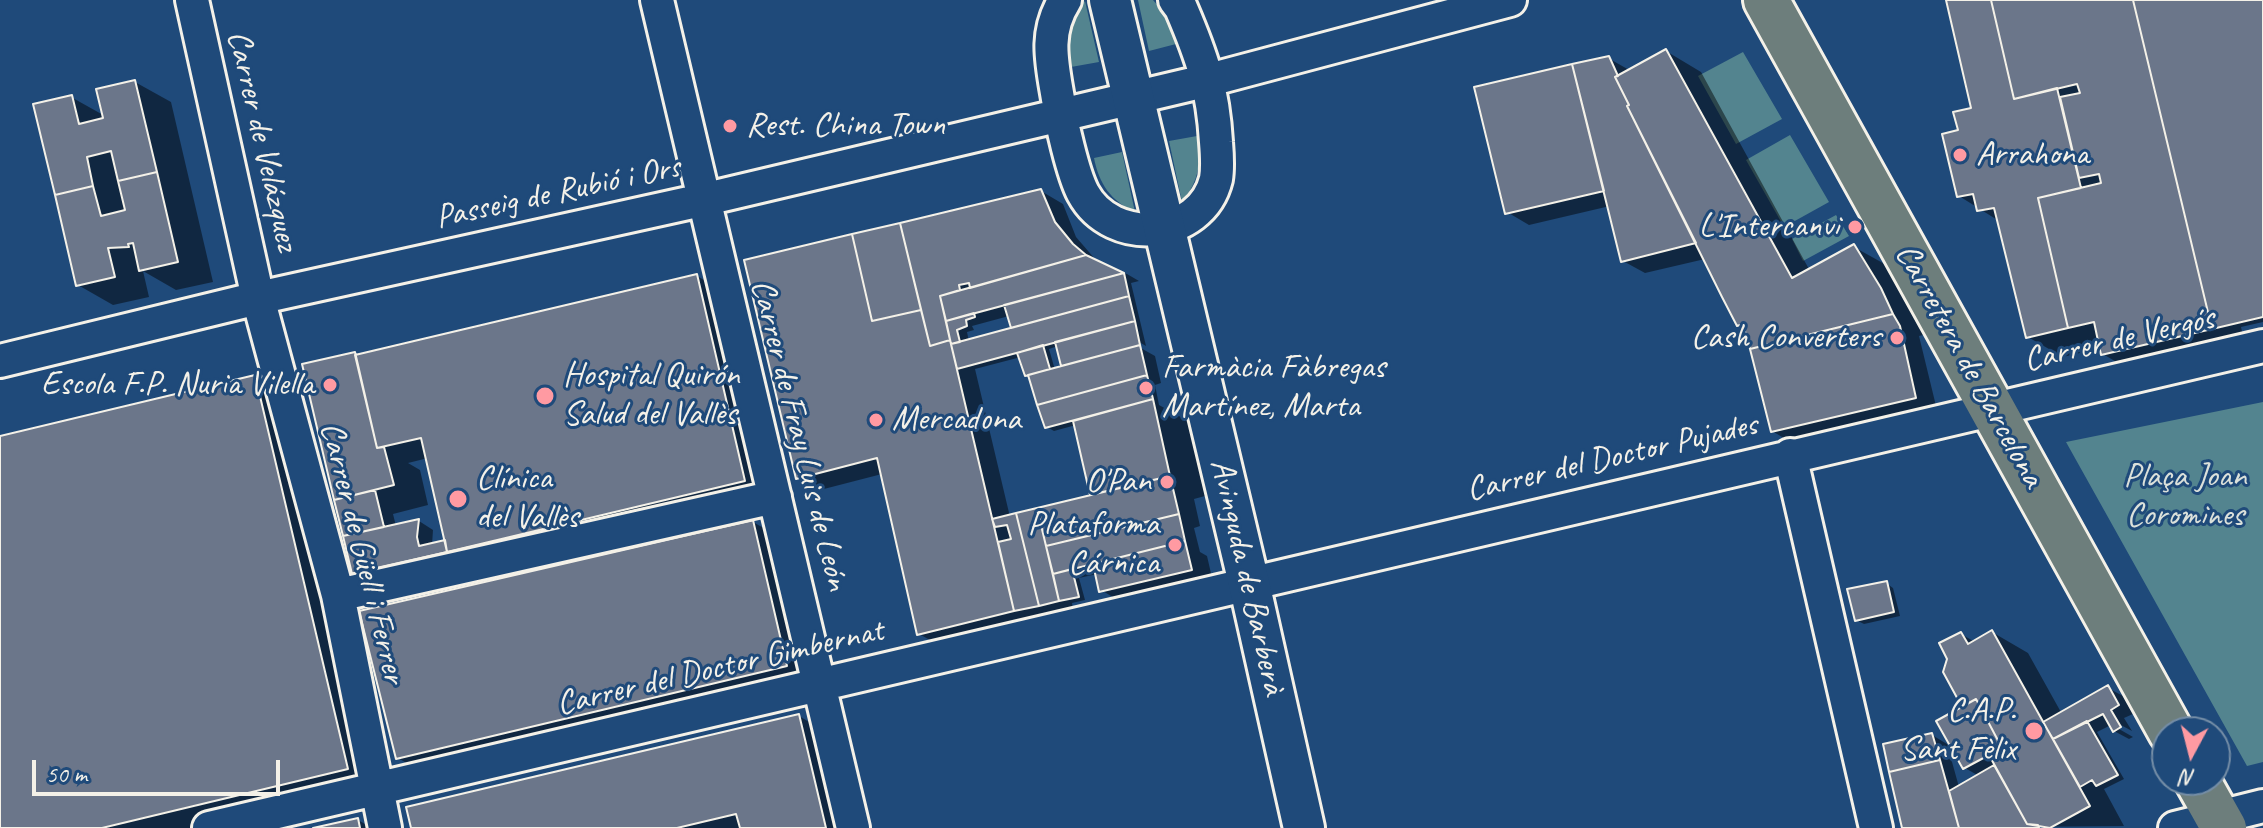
<!DOCTYPE html>
<html>
<head>
<meta charset="utf-8">
<style>
	body { margin:0 }
	#map { position:relative; width:2263px; height:828px; overflow:hidden; background:#1f4a7a; font-family:Caveat,sans-serif }
	canvas { display:block }
	.north { position:absolute; left:2151px; top:716px; width:80px; height:80px; box-sizing:border-box; background:#1f4a7a; border:2px solid #748da6; border-radius:50%; rotate:187deg; font-size:22px; font-weight:700; line-height:32px; text-align:center; color:#f4f1e8 }
	.north::after { content:''; display:block; margin:auto; width:28px; height:36px; background:#ff9aa2; clip-path:polygon(50% 0,100% 100%,50% 72%,0 100%) }
	.scale { position:absolute; left:32px; top:760px; width:248px; height:36px; box-sizing:border-box; border:4px solid #f4f1e8; border-top:0; padding-left:10px; font-size:24px; line-height:28px; white-space:nowrap; color:#f4f1e8; -webkit-text-stroke:6px #1f4a7a; paint-order:stroke }
</style>
</head>
<body>
<div id="map">
<canvas width="2263" height="828"></canvas>
<div class="north">N</div>
<div class="scale">50 m</div>
</div>
<script>
const ctx = document.querySelector('canvas').getContext('2d');
ctx.lineJoin = 'round';
function fill(path, color) { ctx.fillStyle = color; ctx.fill(path, 'evenodd'); }
function stroke(path, color, width, dash) { ctx.strokeStyle = color; ctx.lineWidth = width; ctx.lineCap = dash ? 'butt' : 'round'; ctx.setLineDash(dash || []); ctx.stroke(path); }
function write(font, color, halo, rows, align = 'center') {
  ctx.font = font + ' Caveat,sans-serif'; ctx.lineWidth = 6; ctx.setLineDash([]); ctx.textBaseline = 'middle'; ctx.strokeStyle = halo; ctx.fillStyle = color; for (const [text, x, y, turn = 0] of rows) {
    ctx.save(); ctx.translate(x, y); ctx.rotate((+turn || 0) * Math.PI / 180); ctx.textAlign = isNaN(turn) ? turn : align; if (halo) ctx.strokeText(text, 0, 0); ctx.fillText(text, 0, 0); ctx.restore();
  }
}
fill(new Path2D(`
	M1138,0H1153C1166,14 1172,26 1176,44L1149,51Z
	M1085,1L1099,62L1071,67C1065,42 1068,22 1085,1Z
	M1743,52L1782,119L1736,144L1698,76Z
	M1790,135L1829,202L1784,227L1746,160Z
	M1197,136C1202,162 1199,181 1182,202L1169,141Z
	M1122,152L1135,212C1111,201 1099,184 1094,158Z
	M1836,215L1849,236L1803,261L1792,239Z
	M2263,402V762L2247,766L2066,442Z`), '#53848f');
fill(new Path2D(`
	M1948,0H2263V322L2241,327L2246,349L2138,375L2103,354L2101,348L2063,357L2028,337L1999,221L1959,196L1960,131L1974,110Z
	M1666,51L1701,72L1810,271L1854,247L1890,267L1927,334L1919,336L1937,410L1794,444L1772,431L1747,329L1738,324L1705,259L1645,273L1623,261L1610,206L1529,225L1507,212L1608,58L1631,71Z
	M135,82L171,102L213,282L176,290L143,271L149,297L113,305L78,285L71,97L105,116Z
	M1041,191L1063,204L1076,237L1095,259L1108,269L1127,274L1139,281L1131,283L1146,346L1132,338L1130,342L1155,356L1161,383L1155,385L1159,405L1188,421L1205,496L1194,499L1200,526L1194,528L1200,552L1207,556L1213,582L1123,603L1101,590L1097,574L1079,578L1085,600L1072,603L1073,609L1034,618L1035,623L941,646L919,634L882,474L820,490L798,477L747,261ZM1009,316L1013,330L969,342L967,332L974,330L972,326ZM1058,346L1064,368L1055,370L1049,349ZM1021,357L1027,375L1031,377L1047,427L1054,431L1076,425L1092,494L1095,496L1010,517L975,369Z
	M697,276L725,292L772,497L368,582L353,573L305,366L358,356ZM428,458L448,545H432L433,530L419,521L396,526L393,514L428,505L420,470L408,463Z
	M255,377L290,397L382,789L219,828H0V438Z
	M753,522L781,538L813,682L425,774L398,758Z
	M1886,583L1893,588L1900,616L1864,624L1856,620Z
	M1992,632L2028,653L2062,714L2108,688L2123,696L2133,714L2124,718L2132,731L2119,724V729L2133,737L2129,739L2114,731L2111,725L2097,732L2124,779L2104,789L2124,826L1904,828L1932,735L1947,744L1959,787L1979,776L1965,768L1961,634L1975,642Z
	M799,716L821,729L844,828H413Z
	M358,820L372,828H322Z`), '#0007');
const building = new Path2D(`
	M1946,0H1991L2014,99L2057,88L2081,188L2038,198L2068,328L2026,338L1994,208L1977,211L1973,194L1957,197L1942,134L1958,130L1953,112L1971,108Z
	M1991,0H2133L2212,329L2101,355L2094,322L2068,328L2038,198L2101,183L2099,174L2079,178L2060,97L2080,93L2077,84L2014,99Z
	M2133,0H2263V317L2212,329Z
	M1666,49L1792,278L1854,244L1881,288L1893,314L1750,349L1743,324L1737,326L1722,297L1627,106L1629,105L1615,77Z
	M1609,56L1618,76L1615,77L1629,105L1627,106L1696,243L1621,262L1572,64Z
	M1572,64L1604,191L1505,214L1474,87Z
	M135,80L157,172L118,181L111,151L87,157L93,186L55,195L33,104L72,95L79,124L103,118L96,89Z
	M157,172L178,262L139,271L133,243L128,244L129,247L108,248L115,277L76,286L55,195L93,186L101,216L125,210L118,181Z
	M1041,189L1055,222L1073,244L1086,255L970,288L969,283L959,285L960,290L940,296L950,340L930,346L900,223Z
	M900,223L921,310L872,321L852,234Z
	M852,234L872,321L921,310L930,346L950,340L1014,611L917,635L877,458L796,479L744,260Z
	M1086,255L1124,273L946,321L940,296Z
	M1124,273L1129,296L1011,328L1004,305Z
	M697,274L745,481L447,552L421,438L377,448L355,355Z
	M1129,296L1135,321L957,369L951,344Z
	M974,313L975,317L966,320L967,326L957,330L960,342L951,344L946,321Z
	M1893,314L1900,326L1916,398L1771,432L1750,349Z
	M1135,321L1140,345L1061,366L1055,342Z
	M1043,345L1050,369L1025,376L1017,353Z
	M1140,345L1147,375L1037,405L1028,375Z
	M355,352L377,448L384,447L394,485L334,500L302,364Z
	M255,375L348,769L102,828H0V436Z
	M1147,375L1153,399L1045,428L1037,405Z
	M1153,399L1170,476L1090,495L1073,421Z
	M1170,476L1179,514L1046,546L1037,508Z
	M375,490L384,527L343,536L334,500Z
	M1037,508L1059,601L1039,606L1016,513Z
	M1016,513L1039,606L1014,611L998,542L1011,539L1007,525L995,527L992,519Z
	M1179,514L1185,541L1053,574L1046,546Z
	M419,519L417,537L419,546L445,540L447,552L352,574L343,536Z
	M753,520L787,666L396,759L359,611Z
	M1185,541L1192,570L1099,592L1093,564Z
	M1072,569L1079,597L1059,601L1053,574Z
	M1887,581L1894,612L1855,621L1847,589Z
	M1992,630L2090,806L2050,828L2027,824L1989,755L2002,748L1976,699L1962,707L1943,672L1947,659L1939,643L1961,632L1968,644Z
	M2108,685L2119,705L2111,710L2121,727L2113,732L2103,714L2053,739L2043,722Z
	M1976,699L2002,748L1963,769L1936,721Z
	M799,714L826,828H740L736,814L677,828H411L406,807Z
	M2087,721L2118,775L2096,786L2092,780L2080,787L2053,739Z
	M1932,733L1940,760L1889,772L1883,744Z
	M1940,760L1959,828H1902L1889,772Z
	M1994,765L2027,824L2038,825L2039,828H1959L1949,791Z
	M358,818L360,828H313Z`);
fill(building, '#6b768a');
stroke(building, '#f4f1e8', 2);
const minor = new Path2D(`
	M192,0L258,298L338,595L385,828
	M657,0L853,828
	M1065,0C1044,33 1052,63 1058,99C1061,122 1073,174 1083,193C1112,247 1201,240 1216,179C1218,167 1217,154 1216,142C1213,89 1202,57 1181,8L1175,0
	M0,361L258,298L702,200L1209,80L1510,0
	M1790,455L1876,828
	M338,595L775,497
	M209,828L2263,346
	M2175,828L2263,806`);
const tertiary = new Path2D(`
	M1110,0L1249,583L1304,828`);
const primary = new Path2D(`
	M1766,0L2171,732
	M2197,780L2224,828`);
stroke(minor, '#f4f1e8', 38);
stroke(tertiary, '#f4f1e8', 46);
stroke(primary, '#f4f1e8', 50);
stroke(minor, '#1f4a7a', 32);
stroke(tertiary, '#1f4a7a', 40);
stroke(primary, '#6d7e7c', 44);
for (const [x, y, r, color] of [
	[730,126,8,"#ff9aa2"],
	[1960,155,8,"#ff9aa2"],
	[1855,227,8,"#ff9aa2"],
	[1897,338,8,"#ff9aa2"],
	[330,385,8,"#ff9aa2"],
	[1146,388,8,"#ff9aa2"],
	[545,396,10,"#ff9aa2"],
	[876,420,8,"#ff9aa2"],
	[1167,482,8,"#ff9aa2"],
	[458,499,10,"#ff9aa2"],
	[1175,545,8,"#ff9aa2"],
	[2034,731,10,"#ff9aa2"]
]) { const dot = new Path2D(); dot.arc(x, y, r, 0, 2 * Math.PI); ctx.fillStyle = color; ctx.fill(dot); stroke(dot, '#1f4a7a', 3); }
write('34px', '#f4f1e8', '#1f4a7a', [
	["Rest. China Town",746,126],
	["Arrahona",1976,155],
	["L'Intercanvi",1839,227,"right"],
	["Cash Converters",1881,338,"right"],
	["Farmàcia Fàbregas",1162,368],
	["Martínez, Marta",1162,407],
	["Hospital Quirón",563,376],
	["Salud del Vallès",563,415],
	["Escola F.P. Nuria Vilella",314,385,"right"],
	["Mercadona",892,420],
	["Clínica",476,479],
	["del Vallès",476,518],
	["O'Pan",1151,482,"right"],
	["Plataforma",1159,525,"right"],
	["Cárnica",1159,564,"right"],
	["C.A.P.",2016,711,"right"],
	["Sant Fèlix",2016,750,"right"]
], 'left');
write('34px', '#f4f1e8', '#1f4a7a', [
	["Carrer de Velázquez",262,141,77],
	["Passeig de Rubió i Ors",558,193,-12],
	["Carrer de Vergós",2119,340,-13],
	["Carretera de Barcelona",1969,366,61],
	["Carrer de Fray Luis de León",799,435,76],
	["Carrer del Doctor Pujades",1612,458,-13],
	["Carrer de Güell i Ferrer",362,553,76],
	["Avinguda de Barberà",1247,577,77],
	["Carrer del Doctor Gimbernat",720,668,-13]
]);
write('34px', '#dce1db', '#1f4a7a', [
	["Plaça Joan",2185,477],
	["Coromines",2185,516]
]);
</script>
</body>
</html>
